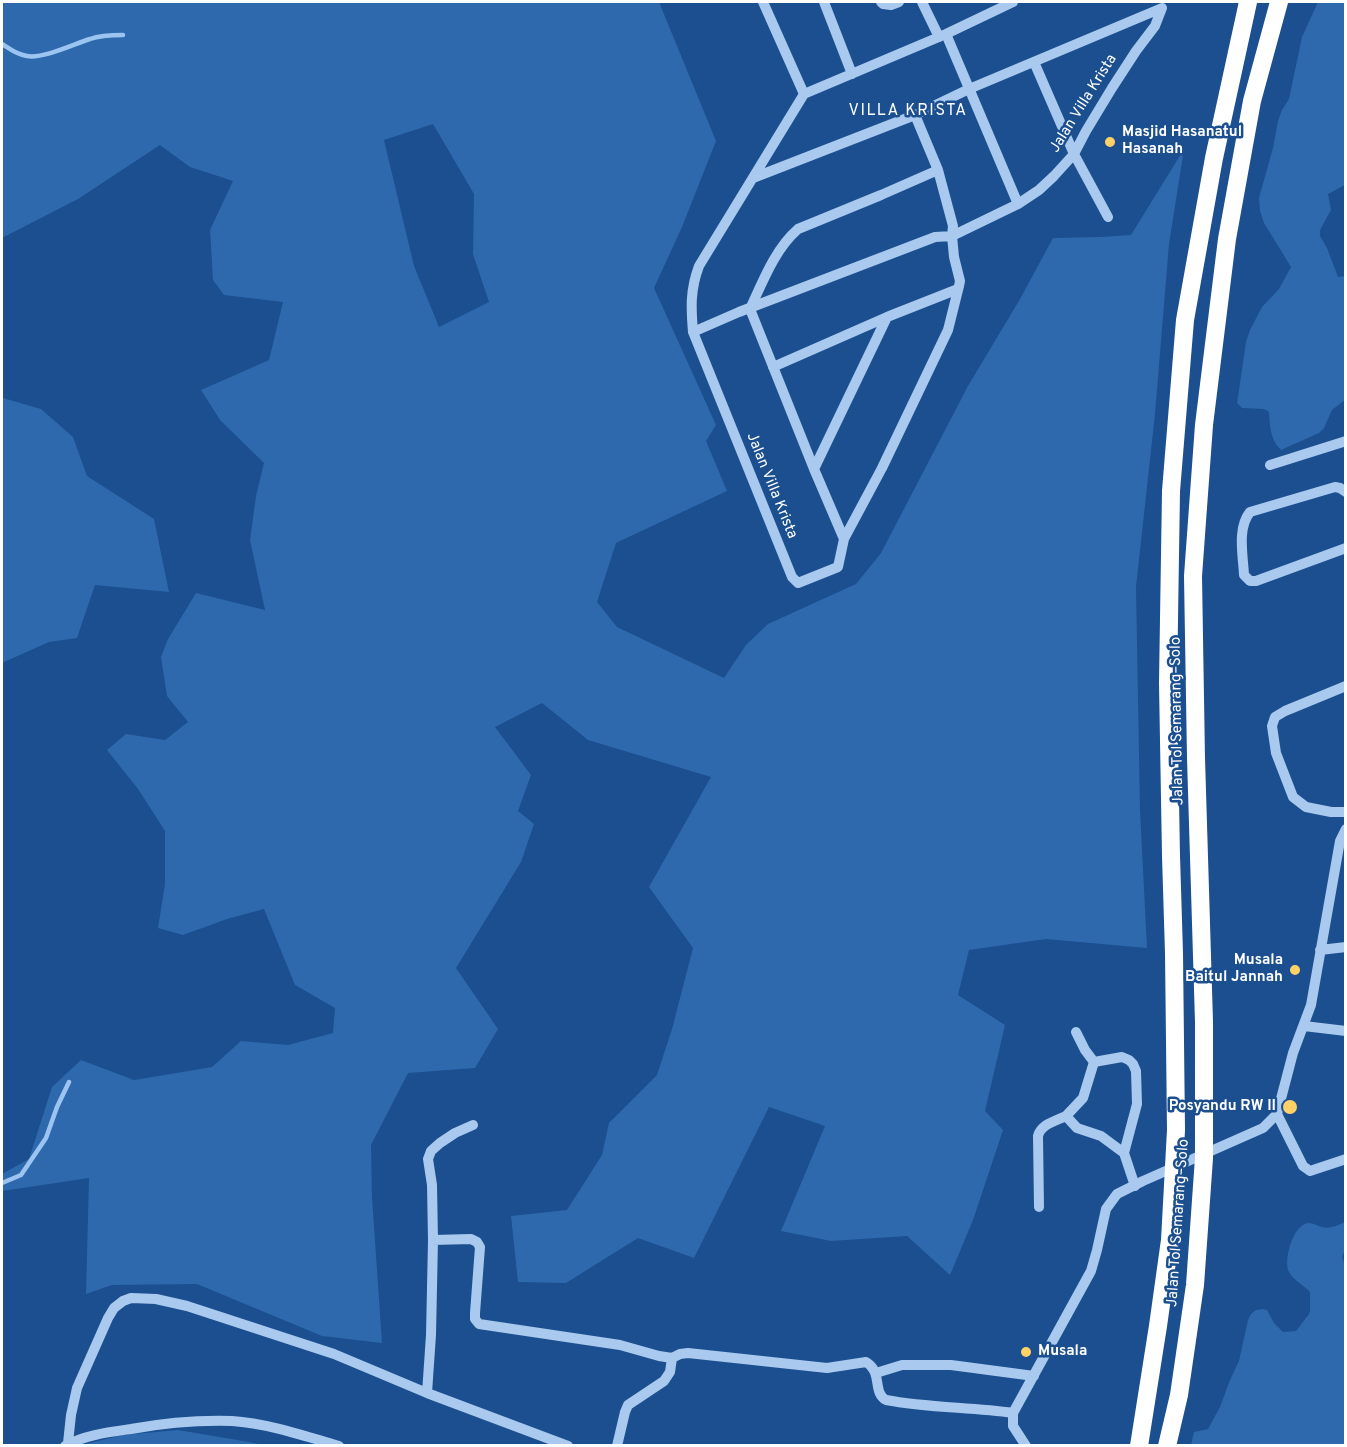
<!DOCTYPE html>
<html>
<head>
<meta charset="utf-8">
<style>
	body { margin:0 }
	#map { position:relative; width:1347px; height:1447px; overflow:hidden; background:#1b4f8f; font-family:Overpass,sans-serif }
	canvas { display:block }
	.frame { position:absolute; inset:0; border:3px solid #fff; pointer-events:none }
</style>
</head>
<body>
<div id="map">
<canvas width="1347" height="1447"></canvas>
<div class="frame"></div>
</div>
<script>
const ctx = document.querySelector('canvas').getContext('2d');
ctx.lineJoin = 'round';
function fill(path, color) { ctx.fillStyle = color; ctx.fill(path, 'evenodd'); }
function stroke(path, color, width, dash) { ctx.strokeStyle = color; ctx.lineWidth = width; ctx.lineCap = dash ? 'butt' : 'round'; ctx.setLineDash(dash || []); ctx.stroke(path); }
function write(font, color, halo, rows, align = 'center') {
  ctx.font = font + ' Overpass,sans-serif'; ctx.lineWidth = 5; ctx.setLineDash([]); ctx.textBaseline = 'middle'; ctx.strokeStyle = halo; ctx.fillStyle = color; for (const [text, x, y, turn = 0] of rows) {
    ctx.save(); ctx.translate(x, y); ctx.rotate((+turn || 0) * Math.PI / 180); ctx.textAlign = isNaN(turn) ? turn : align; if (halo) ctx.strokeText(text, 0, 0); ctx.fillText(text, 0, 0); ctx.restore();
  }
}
fill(new Path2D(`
	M2,2H659L716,141L682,227L654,288L716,425L706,441L727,491L616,543L597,602L617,627L724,678L746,645L768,624L856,584L881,553L968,386L1020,299L1053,238L1101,237L1131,235L1184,149L1169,244L1155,414L1136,587L1140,810L1147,948L1046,939L969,950L958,995L1005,1025L985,1111L1003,1130L973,1220L950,1275L907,1236L831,1241L781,1231L825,1126L769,1107L694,1258L638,1238L566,1283L518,1282L511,1216L567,1210L602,1155L609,1123L657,1075L672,1029L693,948L649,887L711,777L588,740L542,703L495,727L531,775L518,811L534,824L521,862L456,968L498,1029L475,1068L408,1073L371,1145L372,1197L382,1343L322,1336L197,1284L112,1285L86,1294L89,1178L2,1191V1174L29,1159L52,1087L81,1060L134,1080L212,1067L241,1041L288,1045L333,1033L335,1008L295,985L264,909L227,919L183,935L158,928L165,884V831L138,789L107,750L126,734L165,740L188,722L167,696L161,657L168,639L196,593L265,610L250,540L256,496L264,463L220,420L201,390L269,360L283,302L224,295L213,280L210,230L233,181L190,167L160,145L78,199L2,238ZM433,124L474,194L473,254L489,302L439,327L414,266L384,140Z
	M1318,2H1345V185L1328,194L1331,210L1320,230V236L1327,248L1338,277L1345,276V400L1332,410L1324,428L1319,433L1281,450C1270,440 1270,426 1269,412L1264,409L1242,408L1237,403L1238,397L1246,342L1250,330L1262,307L1279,289L1291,267L1264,223L1260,211L1259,198L1273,148L1278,121L1282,110L1289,99L1302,37Z
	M2,396L3,398L41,409L73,437L87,476L154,519L169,592L95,585L77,638L49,642L2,663Z
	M1345,1222V1250L1342,1257L1346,1267L1345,1445H1191L1194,1432L1208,1429L1220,1407L1230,1380L1239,1361L1248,1320L1251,1314L1256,1310L1263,1309L1267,1310L1274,1323L1283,1332L1296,1331L1309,1314L1310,1311V1292C1304,1285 1294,1281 1289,1272C1283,1260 1293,1225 1308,1223C1314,1223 1318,1226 1322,1227C1331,1229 1338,1225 1345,1222Z
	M178,1430L249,1442L263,1445H82L123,1435Z`), '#2e69ad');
stroke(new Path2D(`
	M2,44C10,49 17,55 27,56C43,59 74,44 90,39C101,35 112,35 123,35
	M2,1183L21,1175L46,1138L57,1107L69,1082`), '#9cc4f0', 4.5);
stroke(new Path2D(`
	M763,2L804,94
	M824,2L852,74
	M881,2L883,4L891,5L899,2
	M922,2L939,37
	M946,34L1018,204
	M1034,62L1074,154L1108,217
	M753,178L915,115L969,89L1162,8L1155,26L1136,51L1112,88L1086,131L1074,154L1054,176L1039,190L1018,204L952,236L935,237L739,312L693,332C691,308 690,290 699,266L804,94L946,34L1013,2
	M693,332L792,577L798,583L838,567L844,539L882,468L948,330L959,286L960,281L954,257L952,236L953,226L938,170L915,115
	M773,367L887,317L958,289
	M1270,465L1346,441
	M814,469L887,317
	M1346,492L1340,488L1335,487L1250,512C1237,528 1243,555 1244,575L1250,581H1256L1346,548
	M844,539L814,469L750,309C763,281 775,249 798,229L881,195L938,170
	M1346,686L1285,711L1275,717L1272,726L1276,753L1293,797L1306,807L1331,812H1346
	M1320,950L1346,947
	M1304,1026L1346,1031
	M1076,1032L1085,1050L1094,1062L1083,1098L1066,1116L1077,1128L1101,1136L1124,1153
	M1094,1062L1122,1057L1129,1060L1133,1064L1136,1071L1137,1104L1124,1153L1135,1186
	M1277,1114L1303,1166L1310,1171L1346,1159
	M1039,1207L1038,1136C1041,1124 1056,1121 1066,1116
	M433,1240L471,1239L477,1242L480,1247L475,1313V1319L479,1324L620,1345L659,1356L672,1358
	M876,1373L902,1365H951L1034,1376
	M427,1393L431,1335L433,1240L432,1185L428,1159L431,1151L440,1143L455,1133L473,1125
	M68,1443L71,1415L77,1388L108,1318L114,1308L123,1301L131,1298L156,1299L187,1306L334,1354L427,1393L568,1446
	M65,1446C84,1435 110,1432 131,1429C164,1423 198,1420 232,1421C266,1423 305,1436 339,1446
	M617,1446L625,1412L628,1405L664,1381L670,1372L672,1358L680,1354L688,1353L827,1368L866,1362C883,1372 872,1392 886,1400C928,1408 971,1407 1013,1413
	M1026,1446L1013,1426V1413L1091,1271L1097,1250L1106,1209L1117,1194L1143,1181L1263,1128L1277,1114L1293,1053L1311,1005L1340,841L1346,829`), '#a9c9ee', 10);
stroke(new Path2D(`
	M1139,1446L1158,1326L1170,1240L1176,1130L1174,953L1171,856L1168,683L1171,491L1185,320L1214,158L1248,2
	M1167,1446L1179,1395L1195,1285L1204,1158V1022L1196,758L1193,576L1204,425L1227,239L1252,101L1279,2`), '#fff', 18);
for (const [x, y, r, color] of [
	[1110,142,6,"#ffd166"],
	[1295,970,6,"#ffd166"],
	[1290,1107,8,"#ffd166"],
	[1026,1352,6,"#ffd166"]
]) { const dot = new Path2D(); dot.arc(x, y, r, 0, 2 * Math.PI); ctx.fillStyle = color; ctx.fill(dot); stroke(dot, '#1b4f8f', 2); }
write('15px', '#fff', '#1b4f8f', [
	["Jalan Villa Krista",1084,104,-58],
	["Jalan Villa Krista",771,486,68],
	["Jalan Tol Semarang–Solo",1178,721,-91],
	["Jalan Tol Semarang–Solo",1179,1223,-86]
]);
write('bold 15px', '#fff', '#1b4f8f', [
	["Masjid Hasanatul",1122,133],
	["Hasanah",1122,150],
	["Musala",1283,961,"right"],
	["Baitul Jannah",1283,978,"right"],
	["Posyandu RW II",1276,1107,"right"],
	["Musala",1038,1352]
], 'left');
ctx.letterSpacing = '1.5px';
write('16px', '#fff', '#1b4f8f', [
	["VILLA KRISTA",908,112]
]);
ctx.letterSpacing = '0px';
</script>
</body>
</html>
